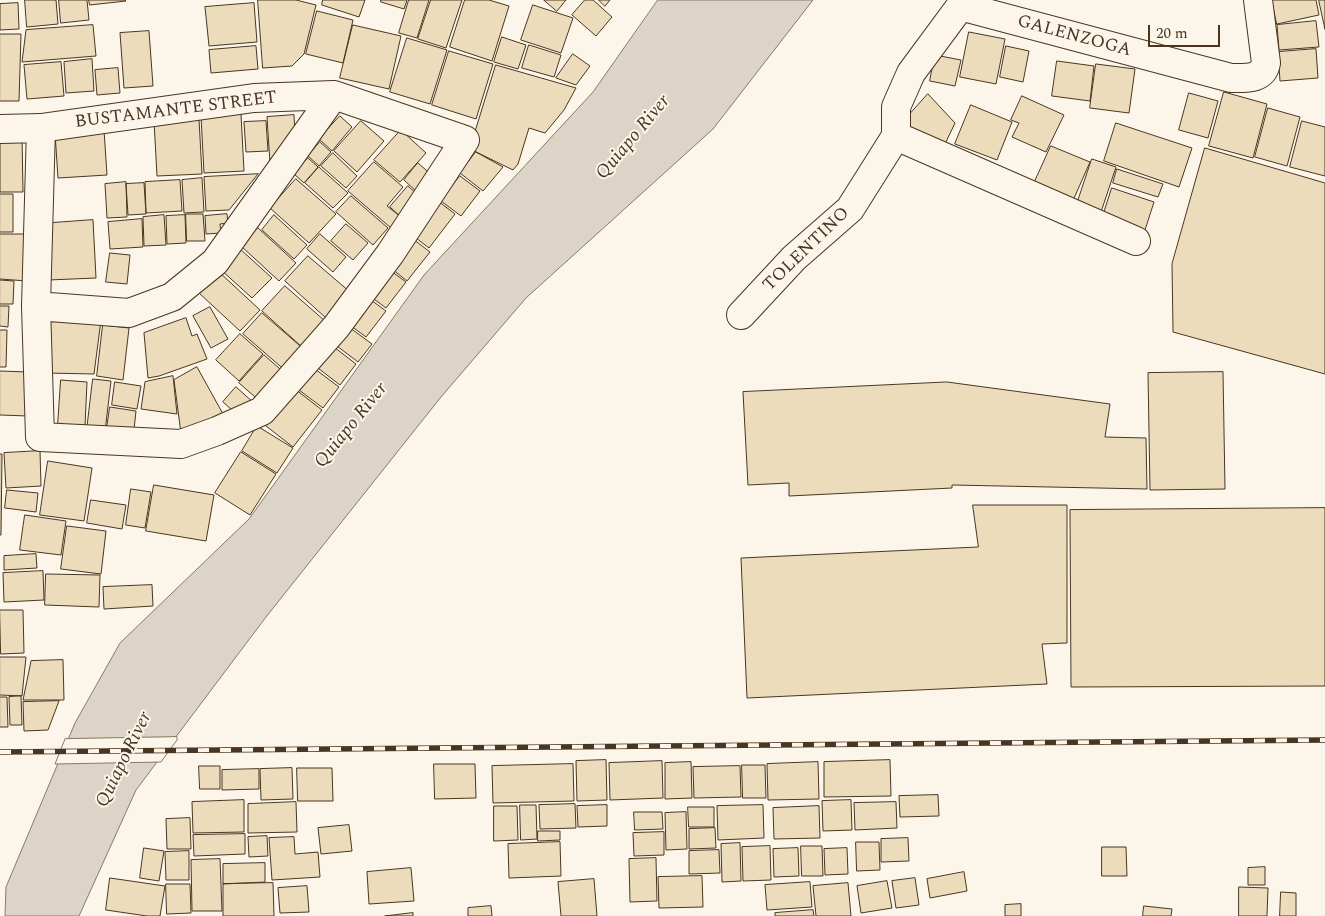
<!DOCTYPE html>
<html>
<head>
<meta charset="utf-8">
<style>
	body { margin:0 }
	#map { position:relative; width:1325px; height:916px; overflow:hidden; background:#fbf6e9; font-family:Spectral,serif }
	canvas { display:block }
	.scale { position:absolute; left:1148px; top:25px; width:72px; height:22px; box-sizing:border-box; border:2px solid #4a3520; border-top:0; padding-left:6px; font-size:15px; line-height:18px; white-space:nowrap; color:#4a3520; -webkit-text-stroke:4px #fbf6e9; paint-order:stroke }
</style>
</head>
<body>
<div id="map">
<canvas width="1325" height="916"></canvas>
<div class="scale">20 m</div>
</div>
<script>
const ctx = document.querySelector('canvas').getContext('2d');
ctx.lineJoin = 'round';
function fill(path, color) { ctx.fillStyle = color; ctx.fill(path, 'evenodd'); }
function stroke(path, color, width, dash) { ctx.strokeStyle = color; ctx.lineWidth = width; ctx.lineCap = dash ? 'butt' : 'round'; ctx.setLineDash(dash || []); ctx.stroke(path); }
function write(font, color, halo, rows, align = 'center') {
  ctx.font = font + ' Spectral,serif'; ctx.lineWidth = 4; ctx.setLineDash([]); ctx.textBaseline = 'middle'; ctx.strokeStyle = halo; ctx.fillStyle = color; for (const [text, x, y, turn = 0] of rows) {
    ctx.save(); ctx.translate(x, y); ctx.rotate((+turn || 0) * Math.PI / 180); ctx.textAlign = isNaN(turn) ? turn : align; if (halo) ctx.strokeText(text, 0, 0); ctx.fillText(text, 0, 0); ctx.restore();
  }
}
const water = new Path2D(`
	M658,0H813L713,129L526,298L441,397L266,617L136,790L79,916H5L6,887L75,723L120,643L249,519L424,275L593,92Z`);
fill(water, '#dcd4c6');
stroke(water, '#887966', 1);
const pier = new Path2D(`
	M177,737V740L161,762L55,764L65,739Z`);
fill(pier, '#fbf6e9');
stroke(pier, '#887966', 1);
const building = new Path2D(`
	M25,0H56L58,24L27,27Z
	M59,0H87L89,20L61,23Z
	M89,0H125L126,1L90,5Z
	M258,0H296L316,5L304,54L292,66L263,68Z
	M323,0H365L359,17L322,5Z
	M381,0H407L404,9L381,2Z
	M409,0H429L417,38L399,33Z
	M431,0H462L446,48L418,39Z
	M465,0H489L509,6L492,61L450,47Z
	M544,0H566L557,11Z
	M585,0H593L612,17L596,36L572,15Z
	M599,0H610L605,6Z
	M1272,0H1316L1319,15L1277,24Z
	M1319,0H1325V29Z
	M18,3L19,29L0,30V4Z
	M254,3L257,42L209,46L205,7Z
	M533,5L573,18L561,53L521,40Z
	M317,11L353,20L343,63L306,54Z
	M1316,21L1319,47L1279,50L1277,25Z
	M93,25L96,56L22,62L26,30Z
	M353,25L401,36L389,89L340,78Z
	M149,31L153,86L124,88L120,33Z
	M969,32L1005,39L996,84L960,77Z
	M0,34H21L19,101H0Z
	M502,37L526,45L518,69L494,62Z
	M407,38L447,50L430,104L390,92Z
	M529,45L561,55L554,77L522,68Z
	M256,46L258,69L211,73L209,50Z
	M1006,46L1029,51L1023,82L1000,77Z
	M1316,49L1318,78L1280,81L1278,52Z
	M449,51L493,64L476,119L432,105Z
	M573,54L590,66L576,85L556,78Z
	M935,55L961,60L955,86L930,81Z
	M92,59L94,91L66,93L64,62Z
	M1057,61L1094,66L1090,101L1052,96Z
	M61,62L64,96L27,99L24,65Z
	M1096,64L1135,69L1129,113L1090,108Z
	M496,65L576,88L564,110L545,133L529,128L518,164L513,170L470,149Z
	M118,68L120,93L97,95L95,70Z
	M1224,92L1267,104L1253,158L1209,146Z
	M1189,93L1218,101L1208,138L1179,130Z
	M928,94L955,123L945,144L902,123Z
	M1022,96L1064,115L1046,152L1012,137L1019,123L1011,120Z
	M971,105L1012,122L997,160L955,144Z
	M1268,108L1300,117L1287,166L1255,157Z
	M241,114L244,171L204,173L201,116Z
	M294,115L295,135L270,163L267,117Z
	M340,116L352,127L332,151L319,139Z
	M199,119L202,174L157,176L154,121Z
	M266,121L268,151L246,152L244,122Z
	M361,121L384,141L357,172L334,151Z
	M1302,121L1325,127V176L1290,167Z
	M1116,123L1192,148L1179,187L1104,161Z
	M104,130L107,175L58,178L55,133Z
	M401,130L426,153L400,182L374,160Z
	M22,136L23,192H0V137Z
	M320,142L331,152L319,166L308,156Z
	M1051,146L1090,162L1071,205L1032,188Z
	M1205,148L1325,183V374L1173,332L1172,264Z
	M476,152L503,167L483,191L460,173Z
	M333,153L357,176L346,188L321,166Z
	M308,158L318,167L304,183L294,174Z
	M1092,159L1116,167L1100,215L1076,207Z
	M374,162L403,187L387,206L401,217L391,228L348,191Z
	M418,163L434,177L419,194L404,180Z
	M319,167L348,193L333,208L305,183Z
	M1117,169L1163,184L1158,197L1113,183Z
	M258,174L229,210L206,211L204,177Z
	M460,176L480,191L461,216L441,201Z
	M202,178L204,212L184,213L182,180Z
	M296,179L336,214L309,243L270,208Z
	M180,180L182,211L146,213L145,182Z
	M126,182L127,217L107,218L105,184Z
	M144,183L146,214L128,215L126,184Z
	M408,186L419,196L401,217L390,207Z
	M1112,188L1154,202L1145,230L1103,216Z
	M0,194H13V232H0Z
	M351,196L388,228L373,245L336,212Z
	M438,201L455,214L429,248L412,235Z
	M186,214H203L205,241H187Z
	M227,214L228,223L220,224L221,233L206,234L205,216Z
	M164,215L166,245L144,246L143,217Z
	M185,215L186,243L167,244L166,216Z
	M274,215L307,245L294,259L262,230Z
	M142,219L143,247L110,249L108,222Z
	M93,220L96,278L48,280L52,223Z
	M346,224L368,243L353,260L331,241Z
	M258,228L296,263L279,281L241,246Z
	M0,234H26L27,281L0,279Z
	M320,234L346,257L333,272L307,249Z
	M409,236L430,252L407,281L387,265Z
	M239,248L272,278L252,298L220,269Z
	M110,253L130,255L127,284L106,282Z
	M308,256L350,292L326,318L285,281Z
	M387,268L406,282L386,308L367,294Z
	M219,272L260,310L240,331L199,293Z
	M0,280L14,281L13,304H0Z
	M285,286L325,321L302,347L262,311Z
	M367,297L386,311L366,337L347,323Z
	M0,306H9L8,327L0,326Z
	M210,307L228,339L211,348L193,316Z
	M262,313L306,351L287,372L243,334Z
	M46,314L101,320L94,374L45,373Z
	M186,318L192,336L197,334L207,359L159,376L148,378L144,333Z
	M103,325L129,328L123,380L97,376Z
	M346,325L372,344L358,362L333,343Z
	M0,330H7L6,367H0Z
	M240,334L263,354L239,381L216,360Z
	M330,344L356,364L340,385L314,365Z
	M264,355L287,375L262,403L239,383Z
	M311,366L339,387L323,408L295,387Z
	M197,367L228,423L182,441L174,380Z
	M0,371L29,372L28,416L0,415Z
	M1223,372L1225,489L1150,490L1148,373Z
	M173,376L177,414L141,409L145,382Z
	M93,379L111,381L104,440L86,438Z
	M61,380L87,382L85,426L58,425Z
	M115,382L141,386L137,409L112,405Z
	M947,382L1110,404L1105,437L1146,438L1147,489L952,485V488L789,496V483L748,485L743,392Z
	M236,387L254,403L241,418L223,402Z
	M295,389L322,410L293,447L266,426Z
	M110,407L136,411L133,439L106,435Z
	M257,426L293,448L277,473L242,451Z
	M40,451L41,486L6,488L4,453Z
	M241,452L276,474L250,515L215,493Z
	M0,454H2L1,535H0Z
	M48,461L92,468L84,521L40,515Z
	M154,485L214,495L206,541L146,531Z
	M131,489L151,492L145,528L126,525Z
	M7,490L38,493L36,512L5,508Z
	M91,500L126,505L122,529L87,523Z
	M973,505H1067V643L1042,644L1047,684L747,698L741,558L978,547Z
	M1325,508V686L1071,687L1070,510Z
	M25,515L66,521L61,555L20,550Z
	M67,526L106,531L101,574L61,569Z
	M36,554L37,568L4,570V556Z
	M43,571L44,600L4,602L3,573Z
	M46,574L100,575L99,607L45,605Z
	M152,585L153,606L104,609L103,587Z
	M0,610H23L24,653L1,654Z
	M0,657H26L22,696L0,695Z
	M63,660L64,700H23L31,661Z
	M21,696L22,725H10L9,697Z
	M0,697H7L8,727H0Z
	M59,701L48,730L24,731L23,702Z
	M606,760L607,800L577,801L576,761Z
	M890,760L891,796L824,797V762Z
	M662,761L663,798L610,800L609,763Z
	M691,762L692,798L665,799V763Z
	M818,762L819,799L768,800L767,764Z
	M434,764H475L476,798L435,799Z
	M573,764L574,801L493,803L492,766Z
	M742,765H765L766,798H743Z
	M199,766H220V789H200Z
	M740,766L741,797L694,798L693,767Z
	M292,768L293,799L261,800L260,769Z
	M297,768H332L333,801H298Z
	M259,769V789L222,790V770Z
	M938,795L939,816L900,817L899,796Z
	M244,800V832L193,833L192,802Z
	M851,800L852,830L823,831L822,801Z
	M296,802L297,832L248,833V804Z
	M896,802L897,828L855,830L854,803Z
	M575,804L576,828L540,829L539,805Z
	M520,805H536L537,839L521,840Z
	M607,805V826L578,827L577,806Z
	M763,805L764,838L718,840L717,806Z
	M494,806H517L518,840L494,841Z
	M819,806L820,838L774,839L773,808Z
	M688,807H714V827H689Z
	M634,812H662L663,829L635,830Z
	M686,812L687,849L666,850L665,813Z
	M190,818L191,849H167L166,819Z
	M349,825L352,851L321,854L318,828Z
	M715,828L716,848L689,849V829Z
	M538,831H560V840L538,841Z
	M664,832V855L634,856L633,833Z
	M245,834V854L194,856L193,835Z
	M267,836L268,856L249,857L248,837Z
	M294,837L295,854L318,852L320,877L272,880L269,838Z
	M908,838L909,861L881,862V839Z
	M560,842L561,876L509,878L508,844Z
	M856,842H879L880,870L857,871Z
	M740,843L741,881L722,882L721,844Z
	M770,846L771,880L743,881L742,847Z
	M801,846H822L823,876H802Z
	M1102,847H1126L1127,876H1102Z
	M144,848L164,851L159,881L140,878Z
	M798,848L799,876L774,877L773,849Z
	M847,848L848,874L825,875L824,849Z
	M719,850L720,873L689,874V851Z
	M189,851V880H166L165,852Z
	M656,858L657,901L630,902L629,859Z
	M220,859L222,911H192L191,860Z
	M265,863V882L223,884V864Z
	M1265,867V885H1248V868Z
	M411,868L414,901L369,904L367,872Z
	M964,872L967,891L930,898L927,879Z
	M702,876L703,907L659,908L658,877Z
	M110,878L165,886L160,916H147L106,910Z
	M915,878L919,905L896,908L892,881Z
	M594,879L597,916H561L558,882Z
	M887,881L892,908L861,913L857,886Z
	M810,882L812,907L767,910L765,885Z
	M273,883L274,916H223V884Z
	M848,883L851,916H816L813,886Z
	M166,884H190L191,913L167,914Z
	M307,886L309,912L280,913L278,888Z
	M1239,887L1268,888L1267,916H1239Z
	M1281,892L1296,893V916H1280Z
	M1021,904V916H1005V905Z
	M491,906L492,916H468V908Z
	M1144,906L1172,909L1171,916H1143Z
	M813,910L814,916H775V913Z
	M413,913V916H385Z`);
fill(building, '#ecdcbc');
stroke(building, '#4a3520', 1);
const minor = new Path2D(`
	M960,6L1231,78C1245,78 1263,80 1266,63L1258,0
	M0,129L41,128L254,98L334,95L465,140L390,254L336,327L262,411L217,431L181,444L40,437L36,306L41,128
	M896,136L1136,241
	M36,306L129,313L172,297L215,262L334,95
	M741,315L794,258L850,209L896,136V107L911,73L965,0`);
stroke(minor, '#4a3520', 30);
stroke(minor, '#fbf6e9', 28);
const rail = new Path2D(`
	M0,752L1325,740`);
stroke(rail, '#4a3520', 5.5);
stroke(rail, '#fbf6e9', 4, [11]);
write('18px', '#4a3520', '#fbf6e9', [
	["GALENZOGA",1074,37,15],
	["BUSTAMANTE STREET",176,111,-7],
	["TOLENTINO",807,250,-44]
]);
write('italic 19px', '#4a3520', '#fbf6e9', [
	["Quiapo River",634,138,-50],
	["Quiapo River",352,426,-51],
	["Quiapo River",125,760,-64]
]);
</script>
</body>
</html>
